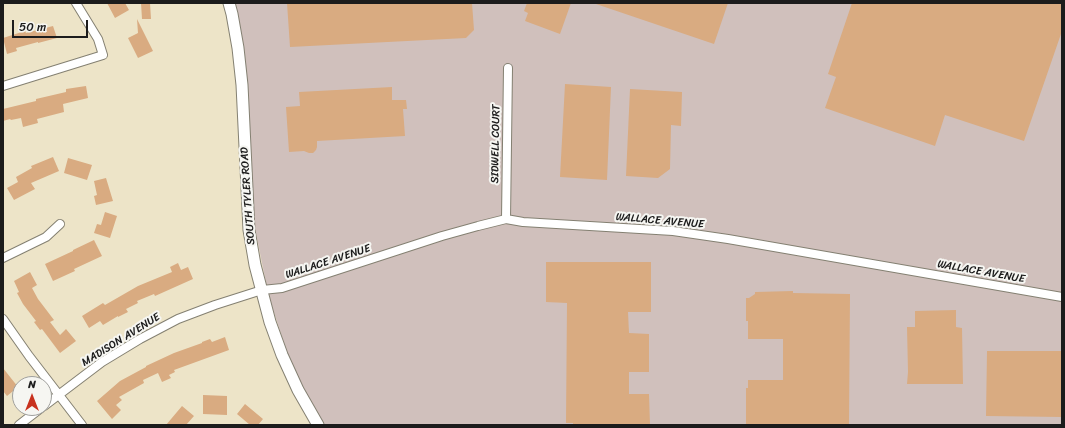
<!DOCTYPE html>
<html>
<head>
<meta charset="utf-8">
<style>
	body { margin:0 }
	#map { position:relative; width:1065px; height:428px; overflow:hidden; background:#ede4c8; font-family:Sriracha,sans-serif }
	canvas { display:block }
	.frame { position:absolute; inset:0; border:4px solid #1c1c1c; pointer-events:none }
	.north { position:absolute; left:12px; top:376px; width:40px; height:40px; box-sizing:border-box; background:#f6f6f2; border:1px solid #9f9f9c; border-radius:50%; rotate:0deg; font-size:11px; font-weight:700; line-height:16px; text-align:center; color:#1c1c1c }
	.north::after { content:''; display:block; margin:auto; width:14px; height:18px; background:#c8321e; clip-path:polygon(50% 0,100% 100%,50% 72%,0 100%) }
	.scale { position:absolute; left:12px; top:20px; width:76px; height:18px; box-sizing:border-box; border:2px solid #1c1c1c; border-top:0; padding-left:5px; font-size:12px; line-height:14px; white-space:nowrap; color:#1c1c1c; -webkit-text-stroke:3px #f6f6f2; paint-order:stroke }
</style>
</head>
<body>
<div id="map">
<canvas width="1065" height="428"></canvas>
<div class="frame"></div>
<div class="north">N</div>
<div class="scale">50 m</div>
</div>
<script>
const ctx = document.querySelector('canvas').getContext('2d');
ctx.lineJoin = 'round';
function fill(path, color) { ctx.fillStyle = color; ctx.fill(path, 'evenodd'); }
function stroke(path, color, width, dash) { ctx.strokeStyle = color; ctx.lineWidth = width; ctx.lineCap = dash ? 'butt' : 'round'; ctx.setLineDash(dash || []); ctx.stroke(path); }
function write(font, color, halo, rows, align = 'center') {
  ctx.font = font + ' Sriracha,sans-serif'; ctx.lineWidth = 4; ctx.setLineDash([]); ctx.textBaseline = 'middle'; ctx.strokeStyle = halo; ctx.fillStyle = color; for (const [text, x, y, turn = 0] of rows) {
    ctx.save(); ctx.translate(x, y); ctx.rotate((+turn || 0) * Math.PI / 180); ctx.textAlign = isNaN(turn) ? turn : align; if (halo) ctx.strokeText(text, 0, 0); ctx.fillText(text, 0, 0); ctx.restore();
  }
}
fill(new Path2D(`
	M233,3H1062V425H323L292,368L269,297L253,219Z`), '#d0c0bc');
fill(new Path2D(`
	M107,3H125L129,10L115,18Z
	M141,3H150L151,19H142Z
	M287,3H472L474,30L466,38L290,47Z
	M527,3H571L560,34L525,21L528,13L524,11Z
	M596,3H728L714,44L596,4Z
	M852,3H1062V31L1024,141L945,115L935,146L825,108L836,77L828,74Z
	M137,19L153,51L138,58L128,38L138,33Z
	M53,26L57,38L38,43V42L16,48L17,51L7,54L3,38L25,31L26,33Z
	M565,84L611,87L607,180L560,177Z
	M86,86L88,98L63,104L64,112L37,119L38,123L23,127L21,118L11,120L10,119L3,121V109L36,101V99L66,92V89Z
	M392,87V100H406L407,109H403L405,136L317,141V147L316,150L313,153H309L304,151L289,152L286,107L300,106L299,92Z
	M630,89L682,92L681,126L671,125L670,169L658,178L626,176Z
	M53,157L59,171L31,183L35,189L14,200L7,188L18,182L16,177L32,168L31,166Z
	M68,158L92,165L87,180L64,173Z
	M106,178L113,201L96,205L94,196L97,195L94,181Z
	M105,212L117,216L110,238L94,233L97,224L101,225Z
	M94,240L102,256L74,269L75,271L53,281L45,264L73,251V250Z
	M546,262H651V312H628L629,333L649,334V372H629V394H649L650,425H573V423H566L567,303L546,302Z
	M178,263L181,270L188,267L193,279L155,296L154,294L137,301L138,303L126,309L128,312L118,317V316L103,325L100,321L89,328L82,316L103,303L105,305L138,286L172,272L170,267Z
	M30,272L37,285L32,288L38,299L54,320L50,322L60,335L66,329L76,341L60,353L42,329L40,330L34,322L36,321L23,304L17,293L19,292L14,281Z
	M793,291V293L850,294L849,425H746V388H748V380H783V339H748V321H746V298H749L755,294V292Z
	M956,310V327L962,328L963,384H907L908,372L907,327H915V311Z
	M225,337L229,350L174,370L175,372L169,375L171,378L162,382L158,373L143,380L144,383L119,397L122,400L116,405L121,410L112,419L97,401L120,381L146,367V366L174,353L202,343V342L210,339L212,342Z
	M987,351H1062V417L986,416Z
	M3,368L18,387L7,396L3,391Z
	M203,395L227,396V415L203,414Z
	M245,404L263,419L258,425H250L237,414Z
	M182,406L194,416L186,425H166Z`), '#d9ab81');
const street = new Path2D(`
	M3,86L103,55L98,39L76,3
	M506,219L508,68
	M3,258L46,237L60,224
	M3,319L29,356L82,425
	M44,406L102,362L140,339L178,319L215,305L262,290L282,288L442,236L478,226L506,219L523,222L673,231L728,239L1062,297
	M19,425L41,408`);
const secondary = new Path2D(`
	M229,3L232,14L238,48L242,85L249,230L255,265L270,322L282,355L298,390L318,425`);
stroke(street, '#848072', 10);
stroke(secondary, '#848072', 13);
stroke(street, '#fff', 8);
stroke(secondary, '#fff', 11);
write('11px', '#1c1c1c', '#f6f6f2', [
	["SIDWELL COURT",496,144,-89],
	["SOUTH TYLER ROAD",248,196,-94],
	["WALLACE AVENUE",660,221,5],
	["WALLACE AVENUE",328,262,-18],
	["WALLACE AVENUE",981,272,10],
	["MADISON AVENUE",121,340,-32]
]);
</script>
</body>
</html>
